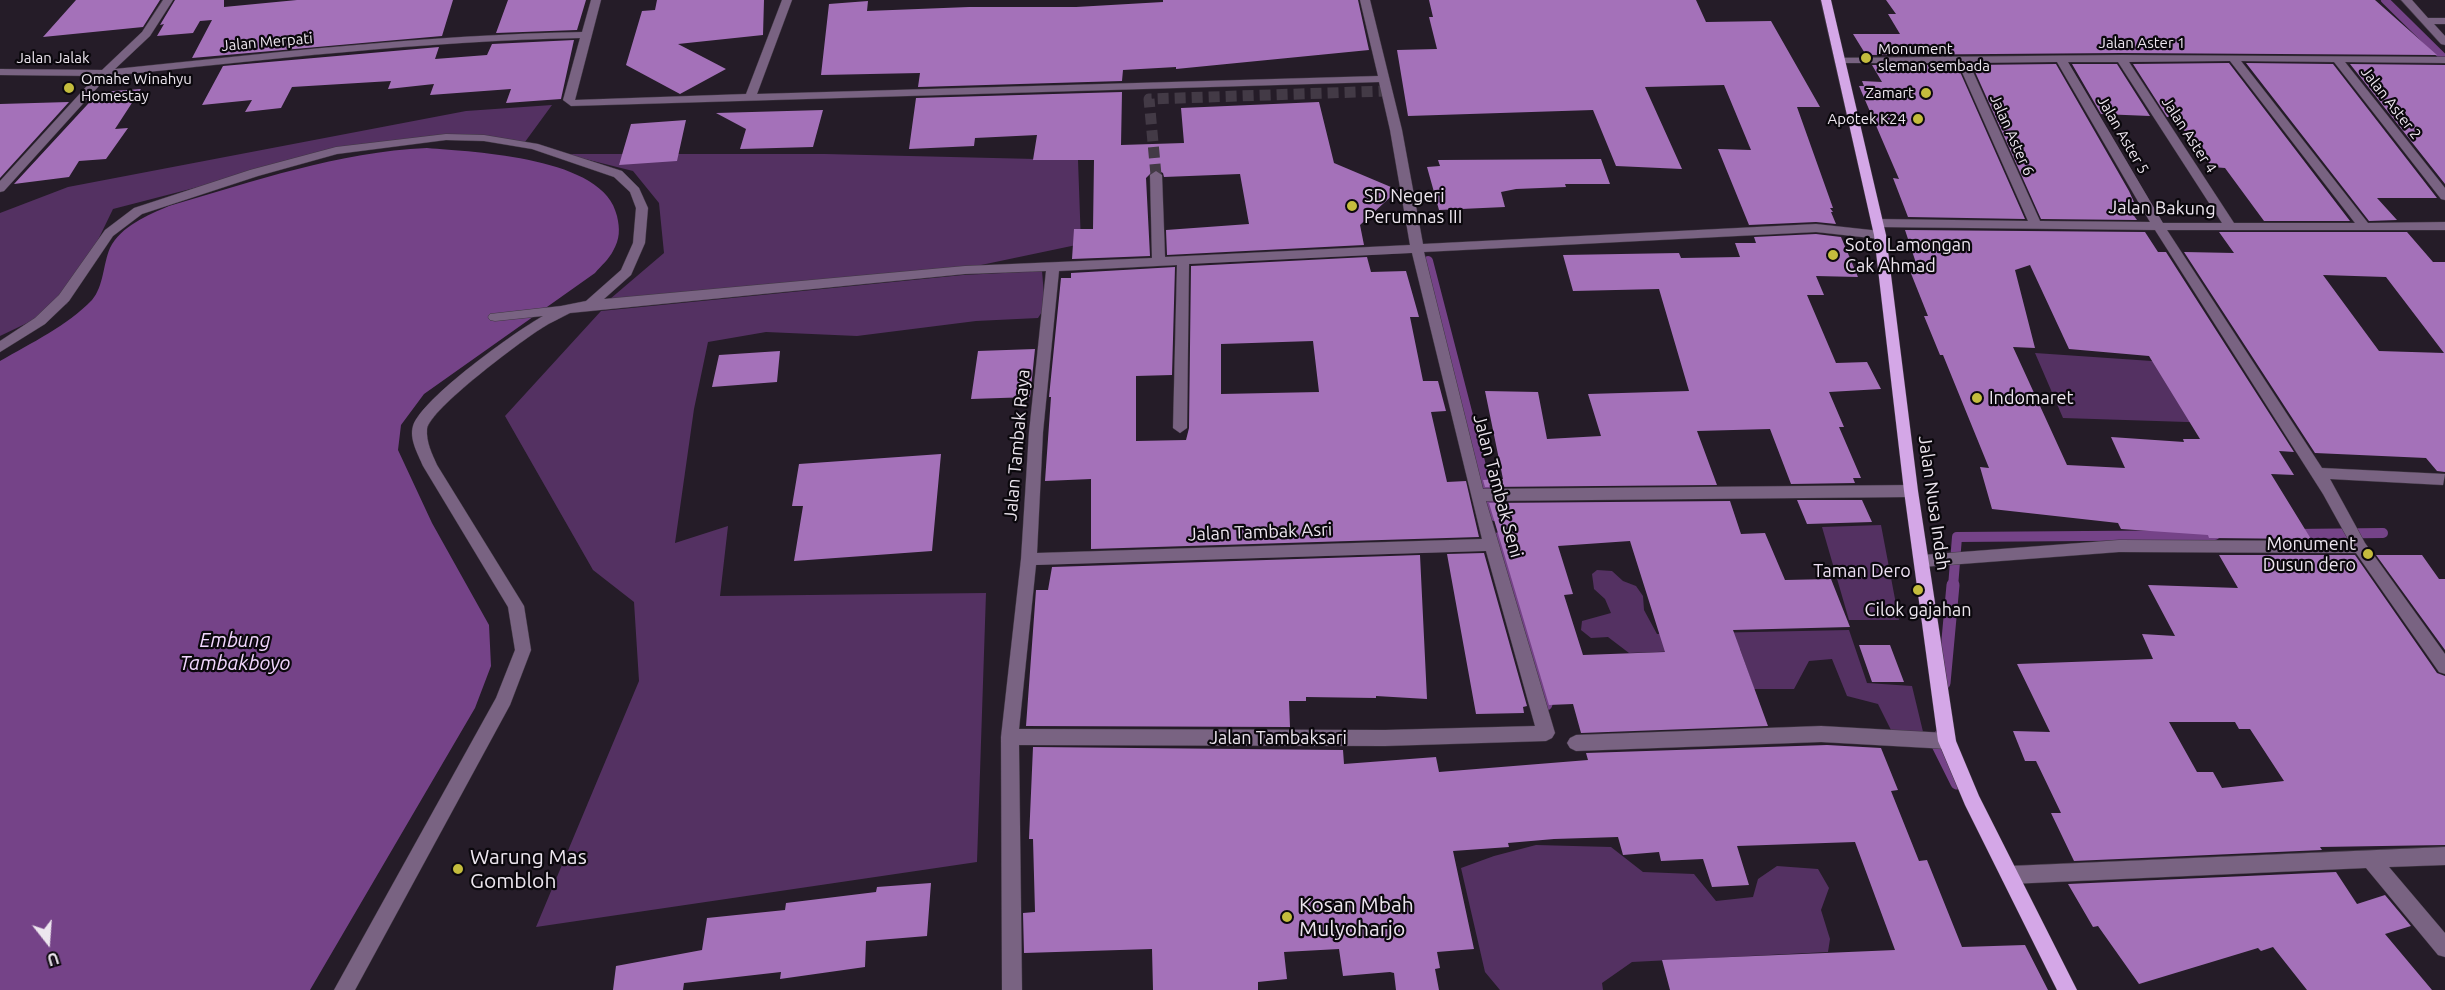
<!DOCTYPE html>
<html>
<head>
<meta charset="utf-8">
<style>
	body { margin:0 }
	#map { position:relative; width:2445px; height:990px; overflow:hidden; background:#251c28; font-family:Ubuntu,sans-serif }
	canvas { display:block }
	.north { position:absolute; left:18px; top:912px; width:60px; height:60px; -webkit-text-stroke:4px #0b080d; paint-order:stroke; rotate:163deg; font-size:16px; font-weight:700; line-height:24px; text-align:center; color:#ede6ef }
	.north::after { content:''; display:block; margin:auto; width:21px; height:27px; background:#ede6ef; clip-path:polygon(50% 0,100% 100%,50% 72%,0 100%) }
</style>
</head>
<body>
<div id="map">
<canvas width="2445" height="990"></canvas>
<div class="north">U</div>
</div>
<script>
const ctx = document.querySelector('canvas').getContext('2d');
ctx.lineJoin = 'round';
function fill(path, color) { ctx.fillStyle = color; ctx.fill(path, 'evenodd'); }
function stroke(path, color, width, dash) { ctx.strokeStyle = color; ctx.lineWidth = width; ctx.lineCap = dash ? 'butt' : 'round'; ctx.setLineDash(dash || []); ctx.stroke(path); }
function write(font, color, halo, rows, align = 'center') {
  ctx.font = font + ' Ubuntu,sans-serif'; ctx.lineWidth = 4.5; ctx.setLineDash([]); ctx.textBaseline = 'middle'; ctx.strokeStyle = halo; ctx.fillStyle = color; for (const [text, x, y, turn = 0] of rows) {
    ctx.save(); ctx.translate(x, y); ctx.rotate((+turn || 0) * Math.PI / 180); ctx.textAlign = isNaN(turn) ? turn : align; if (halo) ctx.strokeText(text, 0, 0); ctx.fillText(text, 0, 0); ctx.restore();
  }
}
fill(new Path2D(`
	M552,105L522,146L455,137L318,156L113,209L67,304L0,336V213L68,187L466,111Z
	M565,154H825L1078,160L1081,244L962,269L610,299L664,253L659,203L633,171Z
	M1042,271L1045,307L1038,318L976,321L857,336L766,332L708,342L694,409L675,543L728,526L720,596L986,593L977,862L536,927L639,681L634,602L593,570L505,416L601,311L963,275Z
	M2035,353L2181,363L2218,423L2063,418Z
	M1881,525L1899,620H1849L1822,527Z
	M1597,570L1612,571L1623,581L1636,586L1643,596L1644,610L1657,634L1849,630L1867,683L1912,686L1925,740L1892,732L1878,704L1847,696L1832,659L1809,661L1794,689H1754L1740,649L1629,653L1608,637L1591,638L1581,630L1582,621L1611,613L1605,599L1594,589L1592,574Z
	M1536,845L1611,847L1643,872L1694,874L1716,901L1753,897L1758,879L1777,866L1818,869L1829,888L1821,910L1830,939L1828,952L1632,962L1602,983L1603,990H1500L1485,972L1461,868L1494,856Z`), '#543162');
fill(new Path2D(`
	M427,148C475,152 605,157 617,216C620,229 620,239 613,251C609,259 601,266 595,273L424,394L401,425L398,450L432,523L489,625L491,666L475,708L310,990H0V361C31,343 67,326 92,300C104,286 103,264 110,248C121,226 148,215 169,206C255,181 338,152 427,148Z`), '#754388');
stroke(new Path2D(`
	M2385,0L2445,59`), '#754388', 8);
stroke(new Path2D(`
	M1428,261L1494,516
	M2294,534L2383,533
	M1499,537L1513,587
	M1953,587L1957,537L2215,535`), '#754388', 10);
stroke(new Path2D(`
	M1513,585L1546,704
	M1944,683L1953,585
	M1939,737L1938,745L1957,783`), '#754388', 13);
fill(new Path2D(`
	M76,0H160L143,27L43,37Z
	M175,0H224V7L297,0H453L442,36L192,58L212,20L200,21L193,33L157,36L164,24L160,25Z
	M508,0H586L577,30L496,33Z
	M657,0H764L763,35L678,44L726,69L680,94L626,65L642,11L655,10Z
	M1163,0H1358L1369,50L1176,69V67L1123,70L1122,81L918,87L920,73L821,75L829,4L868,1L867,11L969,7H1076L1163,2Z
	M1429,0H1696L1706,22L1771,21L1820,107H1797L1833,208H1830L1833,212H1831L1836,224L1816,222L1749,225L1718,149L1751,150L1724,85L1645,87L1682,169L1616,166L1593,110L1408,116L1397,50L1437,49L1429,17H1433Z
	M1886,0H2375L2437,55L2121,53L1866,55L1853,34H1900L1888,14H1896Z
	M574,40L561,99L506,103L511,89L430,95L434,84L388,89L391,81L292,87L281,108L245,112L252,100L202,105L223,66L439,47L435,59L487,55L492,44Z
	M2229,63L2350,221H2264L2225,168L2212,167L2174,117H2167L2133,64Z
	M2246,63L2333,64L2437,198H2377L2397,220L2369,221Z
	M2056,64L2129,191L2134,202H2124L2137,220L2041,219L1972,65Z
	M2072,64H2117L2150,116L2101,114Z
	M2350,64L2445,65V184Z
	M1872,65H1957L2025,219L1908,217L1893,178L1899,179L1859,86H1864L1862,81L1882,82Z
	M141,89L115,129L128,128L106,159L79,161L69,177L14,184L99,92Z
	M1122,92L1121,145L1184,143L1181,108L1319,102L1334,163L1398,190L1360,225L1364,245L1167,255L1166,230L1249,224L1240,174L1164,177L1163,173L1155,169L1146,178L1150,256L1072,259L1074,229H1093L1094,160H1033L1037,135L975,138L974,146L909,149L916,98Z
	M69,102L0,178V104Z
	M823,110L813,147L740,149L746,129L716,113Z
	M686,120L677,161L619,165L631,124Z
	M1601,159L1610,184H1565L1566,187L1516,189L1501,192L1505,207L1439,210L1427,167L1440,166L1438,160Z
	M1905,230L2145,232L2158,252H2166L2294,452L2279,451L2294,475L2271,474L2311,539L2209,538L2208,535L2121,529L2118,523L1992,509L1980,467L1989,468L1943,355H1940L1924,316H1928L1910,271L1919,272ZM2030,265L2069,349L2149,356L2200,439H2183L2184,442L2111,437L2125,468L2067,465L2013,347L2035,348L2015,270Z
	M2219,232H2407L2433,262H2445V472L2437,471L2426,458L2315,453L2184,252L2234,253ZM2323,275L2386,277L2444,353L2379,351Z
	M1816,234L1841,237L1858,277L1816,276L1824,295H1807L1836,363L1867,362L1881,389L1829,392L1844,427H1839L1861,478H1853L1855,483L1791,484L1770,429L1697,431L1717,485L1485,487L1483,480L1503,479L1485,391L1538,392L1547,439L1601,436L1588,394L1689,391L1659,289L1573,291L1563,255L1679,253L1681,258L1740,257L1735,243H1756L1754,237Z
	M1367,257L1371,272L1406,271L1419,317H1410L1423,381H1438L1446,411L1431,412L1447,482L1466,481L1479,537L1091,549V479L1045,481L1051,397H1049L1061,278H1071V273L1175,267L1172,375L1136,376V441L1186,440L1189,428L1191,266ZM1313,341L1319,392L1221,394V344Z
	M1035,349L1030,397L971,399L978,351Z
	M780,351L777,382L712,387L719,355Z
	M941,454L932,551L794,561L803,506H792L799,464Z
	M1797,500H1862L1872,522L1807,524Z
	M1730,501L1741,534L1765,533L1785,580L1831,579L1850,627L1733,630L1768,726L1581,733L1573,704L1549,705L1489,503ZM1630,541L1665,652L1583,655L1564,595L1573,594L1558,546Z
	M1484,553L1527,706L1523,707L1524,713L1476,714L1447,554Z
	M1420,555L1427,699L1376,696V698L1306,697V701H1289L1290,727L1026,726L1036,590H1048L1052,567Z
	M2219,555H2355L2437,673L2445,676V845L2320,847L2322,850L2074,861L2051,813H2061L2036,761H2025L2013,731L2050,732L2017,664L2153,659L2142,634L2175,636L2148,585L2238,588ZM2169,722H2235L2239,729H2250L2284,781L2222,788L2213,772H2197Z
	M2376,555H2422L2439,579H2445V650Z
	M1859,645H1890L1904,682H1872Z
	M1827,745L1881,748L1898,790L1891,791L1919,861L1927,860L1962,947L2025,945L2048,990H1670L1662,960L1895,950L1855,842L1737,846L1749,885L1712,887L1703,859L1661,861L1659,852L1623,855L1618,837L1554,839L1508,843L1509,847L1453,851L1474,949L1437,952L1440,968L1435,969L1439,990H1396L1394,973L1390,972L1343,976L1339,949L1284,952L1287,979L1258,982V990H1153L1152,949L1024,953L1023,913L1035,912L1033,839H1029L1033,747L1343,750L1344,764L1436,757L1439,772L1588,760L1586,753Z
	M2336,872L2357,904L2385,895L2411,926L2385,934L2432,990H2307L2273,947L2261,951L2258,948L2139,984L2098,926L2093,927L2068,884Z
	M931,883L927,936L866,941L865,967L780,979L781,972L684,983L683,990H613L616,966L702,950L707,918L785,910L786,903L876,892L877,887Z`), '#a471b9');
stroke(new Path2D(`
	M1156,175L1149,99L1387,91`), '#433a46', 11, [11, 6]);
const minor = new Path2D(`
	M163,0H173L150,36L115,69C270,53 426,35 582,32L591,0H601L575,100L746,94L782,0H792L757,94L1378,76L1360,0H1370L1402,130L1423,244L1816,224L1880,231L1886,235L1880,239L1816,232L1424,252L1483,489L1911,485L1918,491L1911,497L1486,501L1555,733L1552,738L1546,741L1385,746L1019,745L1022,990H1002L1001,737L1021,559L1029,432L1046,271L965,274L570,313C561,318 551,322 542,328C521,341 430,409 427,429C426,442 432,454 437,465L524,606L531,650L510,705L355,990H334L496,698L515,650L508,607L423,466C418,454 409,439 413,426C422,398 516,331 543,316L495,321L490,320L488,317L490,314L561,306L586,301L621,270L633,243L636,208L630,192L614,177L532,149L484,141L446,140L337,154L258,176L142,214L113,236L69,301L45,324L0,352V341L35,318L59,295L105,230L134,208L250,170L336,147L446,134L484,135L538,144L622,171L639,188L648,208L645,243L631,275L604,299L965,266L1152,258L1150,175L1156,171L1162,175L1165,257L1410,245L1390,130L1379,82L571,106L563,100L580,38C423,41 265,60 108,76L4,191L0,192V181L96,76L0,75V69L102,70L142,32ZM1412,253L1482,539L1037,553L1043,432L1059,271L1177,265L1173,428L1180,433L1187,428L1189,264ZM1486,551L1535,726L1385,730L1019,729L1036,565Z
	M2401,0H2412L2428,18H2445V24H2434L2445,36V45L2441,44Z
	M2121,55L2445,57V63L2345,62L2445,188V200L2441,199L2334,62L2241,61L2368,223L2445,222V230H2167L2322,468L2445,474L2443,485L2330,479L2365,543L2445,654V674L2439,672L2356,553L2119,552L1922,567L1916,565L1914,561L1916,557L1922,555L2119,540L2349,541L2323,494L2155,230L1877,227L1871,223L1877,219L2028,221L1958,63H1839L1835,62V58ZM2230,61L2355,223H2234L2129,62ZM2057,62L2150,222L2040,221L1969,63ZM2068,62H2118L2222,223H2163Z
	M1821,726L1947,733L1953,736L1956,741L1953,746L1947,749L1821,742L1576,751L1570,748L1567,743L1570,738L1576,735Z
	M2445,847V865L2389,867L2445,933V957L2438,955L2366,868L2010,884L2003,881L2001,875L2003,869L2010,866Z`);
const major = new Path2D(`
	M1821,0H1831L1886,235L1918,491L1956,741L1979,796L2077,990H2057L1965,805L1938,741L1904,491L1874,235Z`);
stroke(minor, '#413844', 1);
stroke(major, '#413844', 1);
fill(minor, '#796382');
fill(major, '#d4a7e7');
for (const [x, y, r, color] of [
	[1866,58,6,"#c4bc3d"],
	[69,88,6,"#c4bc3d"],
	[1926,93,6,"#c4bc3d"],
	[1918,119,6,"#c4bc3d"],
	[1352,206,6,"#c4bc3d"],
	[1833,255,6,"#c4bc3d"],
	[1977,398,6,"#c4bc3d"],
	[2368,554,6,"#c4bc3d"],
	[1918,590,6,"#c4bc3d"],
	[458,869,6,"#c4bc3d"],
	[1287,917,6,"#c4bc3d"]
]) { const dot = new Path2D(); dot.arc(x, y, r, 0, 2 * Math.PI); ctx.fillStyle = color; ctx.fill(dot); stroke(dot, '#0b080d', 2); }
write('15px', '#ede6ef', '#0b080d', [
	["Jalan Merpati",267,42,-5],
	["Jalan Aster 1",2142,43],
	["Jalan Jalak",53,58],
	["Jalan Aster 2",2391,103,52],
	["Jalan Aster 6",2012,135,66],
	["Jalan Aster 5",2123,135,60],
	["Jalan Aster 4",2189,135,57]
]);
write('15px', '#ede6ef', '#0b080d', [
	["Monument",1878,49],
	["sleman sembada",1878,66],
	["Omahe Winahyu",81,79],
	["Homestay",81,96],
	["Zamart",1914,93,"right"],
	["Apotek K24",1906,119,"right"]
], 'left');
write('18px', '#ede6ef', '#0b080d', [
	["SD Negeri",1364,196],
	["Perumnas III",1364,217],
	["Soto Lamongan",1845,245],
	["Cak Ahmad",1845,266],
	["Indomaret",1989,398],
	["Monument",2356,544,"right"],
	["Dusun dero",2356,565,"right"],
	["Cilok gajahan",1918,610,"center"]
], 'left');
write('18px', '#ede6ef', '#0b080d', [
	["Jalan Bakung",2162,208,1],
	["Jalan Tambak Raya",1017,445,-85],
	["Jalan Tambak Seni",1498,486,75],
	["Jalan Nusa Indah",1934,503,82],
	["Jalan Tambak Asri",1260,532,-2],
	["Jalan Tambaksari",1278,738]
]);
write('18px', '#ecdef2', '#0b080d', [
	["Taman Dero",1862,571]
]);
write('italic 20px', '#f2d7fe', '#0b080d', [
	["Embung",235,640],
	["Tambakboyo",235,663]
]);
write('21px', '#ede6ef', '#0b080d', [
	["Warung Mas",470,857],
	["Gombloh",470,881],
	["Kosan Mbah",1299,905],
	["Mulyoharjo",1299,929]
], 'left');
</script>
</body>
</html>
